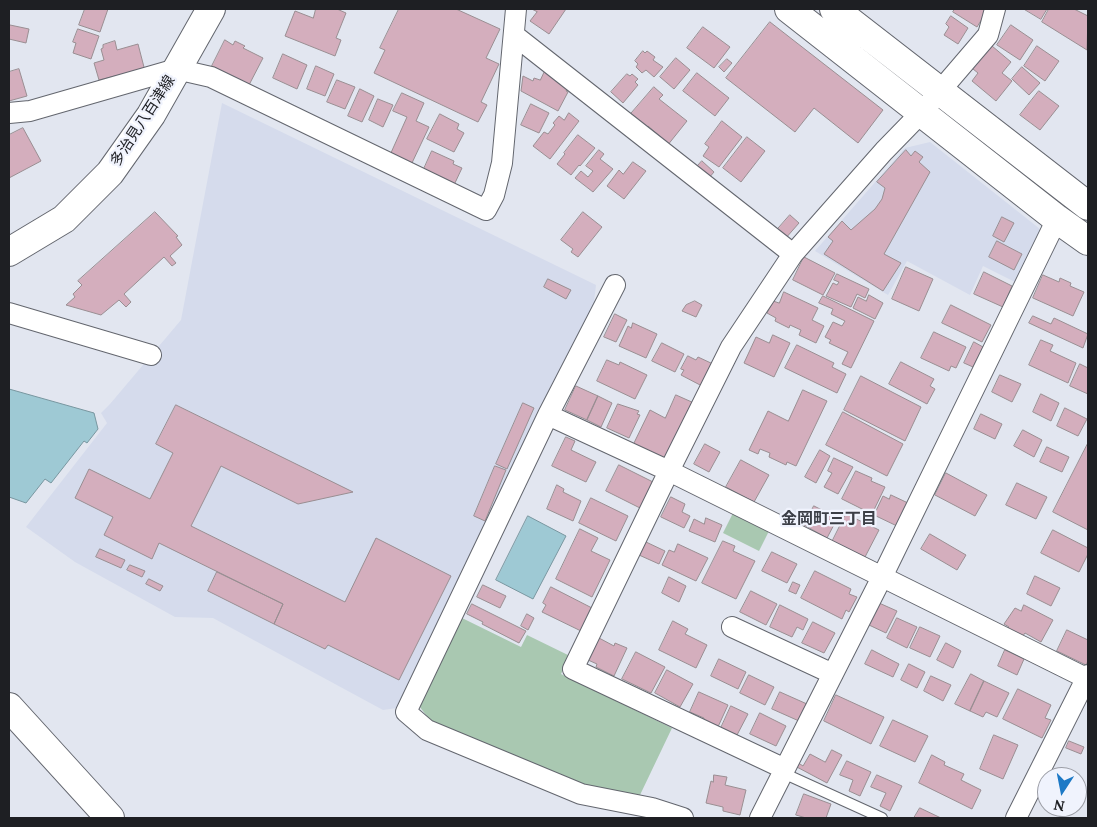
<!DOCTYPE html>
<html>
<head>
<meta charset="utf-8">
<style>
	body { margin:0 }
	#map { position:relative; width:1097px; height:827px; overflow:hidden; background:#e2e6f0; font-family:Lora,serif }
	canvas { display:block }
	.frame { position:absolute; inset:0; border:10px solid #1e1f23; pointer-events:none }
	.north { position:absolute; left:1037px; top:767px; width:50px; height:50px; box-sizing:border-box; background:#f0f3fd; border:1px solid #9c9ea6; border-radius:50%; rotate:191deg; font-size:14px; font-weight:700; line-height:20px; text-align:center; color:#1e1f23 }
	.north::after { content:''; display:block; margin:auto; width:18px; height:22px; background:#1d79c6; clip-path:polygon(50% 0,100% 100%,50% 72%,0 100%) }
</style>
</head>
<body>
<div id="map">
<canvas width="1097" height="827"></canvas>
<div class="frame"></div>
<div class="north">N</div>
</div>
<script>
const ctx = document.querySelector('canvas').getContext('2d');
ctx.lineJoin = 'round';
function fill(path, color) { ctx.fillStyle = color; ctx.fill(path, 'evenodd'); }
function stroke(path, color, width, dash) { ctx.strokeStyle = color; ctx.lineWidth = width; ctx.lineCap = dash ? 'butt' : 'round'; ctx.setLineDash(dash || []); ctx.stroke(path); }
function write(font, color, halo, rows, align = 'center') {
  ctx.font = font + ' Lora,"Noto Sans JP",serif'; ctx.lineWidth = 4.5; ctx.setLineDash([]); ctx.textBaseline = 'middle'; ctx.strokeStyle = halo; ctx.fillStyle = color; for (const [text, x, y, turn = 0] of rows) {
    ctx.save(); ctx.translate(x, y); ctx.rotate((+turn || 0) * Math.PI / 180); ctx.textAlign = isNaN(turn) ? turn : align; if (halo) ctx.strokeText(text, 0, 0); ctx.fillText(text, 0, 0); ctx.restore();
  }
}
fill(new Path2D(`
	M222,103L596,285L593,310L397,708L383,710L213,618L175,617L75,562L26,527L107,423L101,413L110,404L181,320Z
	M930,142L1040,229L1045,239L1021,285L983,266L970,295L907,261L888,295L815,251L905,148Z`), '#d5dbec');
fill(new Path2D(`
	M733,513L769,531L759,551L723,533Z
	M462,618L521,647L527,635L570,656L561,674L672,728L640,795L582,786L430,720L419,706Z`), '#a9c8b1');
const water = new Path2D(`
	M9,389L94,413L98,429L87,443L84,441L51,483L45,479L26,503L9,497Z
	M528,516L566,536L533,599L496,580Z`);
fill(water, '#9ec9d4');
stroke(water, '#78969f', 1);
const building = new Path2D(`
	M85,9H108L100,32L79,25Z
	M316,9H337L346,13L336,38L341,40L335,56L285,36L295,11L313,18Z
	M399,9H456L500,29L486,58L499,64L481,102L487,105L478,122L374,73L385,50L380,48Z
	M532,9H566L549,34L530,21L537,12Z
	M955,9H986L985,14L977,27L953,12Z
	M1024,9H1047L1041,19Z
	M1049,9H1074L1088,16L1087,50L1042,22Z
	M951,16L968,28L958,44L944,35L949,27L946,24Z
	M770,22L883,110L858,143L814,108L795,132L726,78Z
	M10,25L29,29L26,43L9,39Z
	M1011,25L1033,40L1020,60L997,45Z
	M703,27L730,47L714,68L687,48Z
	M78,29L99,36L91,59L73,53L76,43L73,42Z
	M225,40L233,45L235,41L245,46L243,48L263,58L249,85L212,66Z
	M115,41L117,50L138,44L145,71L116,79L115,76L99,80L94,63L104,60L101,49L103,48V45Z
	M992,46L1011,62L1002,73L1012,81L996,101L972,81L978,73L973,69Z
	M1037,46L1059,61L1045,81L1024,66Z
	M643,51L645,53L647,51L655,57L653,60L663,67L654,77L646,70L642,73L636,67L638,64L635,61Z
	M283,54L307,65L297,89L273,78Z
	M676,58L690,70L674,89L660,77Z
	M727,59L732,63L724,72L719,67Z
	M316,66L334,74L325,96L307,89Z
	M1022,67L1040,83L1029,95L1012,79Z
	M19,69L27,96L9,101V72Z
	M545,71L570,85L566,91L568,92L558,111L521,91L523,76L533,81L534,78L540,80Z
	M697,73L729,98L715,116L683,91Z
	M627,74L630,76L632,74L638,79L635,82L638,85L623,103L611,92Z
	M337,80L355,87L345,109L327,102Z
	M654,87L663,95L659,99L687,121L667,146L660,140L662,138L648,126L646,130L629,116Z
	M360,89L374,96L362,122L348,116Z
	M1039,91L1059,106L1040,130L1020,115Z
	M402,93L424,103L416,121L429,127L411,165L390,155L407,117L393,111Z
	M378,99L393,105L383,127L369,120Z
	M531,104L549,113L539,133L521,125Z
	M569,113L579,121L550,159L533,146L544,132L548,134L555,125L553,123L559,116L564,120Z
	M440,114L459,124L457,129L464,133L454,152L427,139Z
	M722,121L742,137L719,167L703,156L709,147L705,144Z
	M23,128L41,161L9,178V135Z
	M578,135L595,148L580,166L579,165L571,175L557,164L565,154L564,153Z
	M747,137L765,151L741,182L723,168Z
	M599,150L604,154L600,159L613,169L593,192L575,178L581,171L588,177L593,171L586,166Z
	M906,150L911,156L915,151L923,157L919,162L930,172L884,254L901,263L883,291L824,254L833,241L828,237L842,221L851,230L875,209L882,199L885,188L877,182Z
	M432,151L454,161L453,164L462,168L454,185L423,171Z
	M702,161L714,172L708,179L695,169Z
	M633,162L646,171L624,199L607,186L619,170L623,174Z
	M155,212L178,236L176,237L182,245L170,256L176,263L172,266L164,257L124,294L131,302L126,307L119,300L101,315L66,305L75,297L73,294L82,285L78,281Z
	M583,212L602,227L578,257L571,252L573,249L561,240Z
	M790,215L799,223L785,239L776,231Z
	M1002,217L1014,223L1004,242L993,236Z
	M997,241L1022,254L1014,270L989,257Z
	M804,257L835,273L823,295L793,280Z
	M906,267L933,279L919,311L892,299Z
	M984,272L1012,286L1003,307L974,294Z
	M837,274L869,289L865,298L857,294L851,307L826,296L833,283L837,285L839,282L834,280Z
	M1043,275L1059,282L1060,278L1071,283L1070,286L1084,292L1073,316L1033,298Z
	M548,279L571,290L566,299L544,287Z
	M784,292L818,308L812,320L824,326L816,343L799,335L801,330L790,325L789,328L775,321L776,318L767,313L773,301L779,303Z
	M869,295L883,303L875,319L853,308L858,297L866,301Z
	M823,296L874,321L851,368L842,364L848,352L829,343L831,340L825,337L833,322L842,326L845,321L831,314L833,309L819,303Z
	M695,301L702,305L696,317L682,311L686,305Z
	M951,305L991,325L982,342L942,323Z
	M615,314L627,320L616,342L604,337Z
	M1033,316L1051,324L1054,318L1088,334L1083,348L1029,323Z
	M633,323L657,334L646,358L619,346L628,326L631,328Z
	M934,332L966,347L956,368L951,366L949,371L921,358Z
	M773,335L790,343L774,377L744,363L756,337L769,343Z
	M1041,340L1053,345L1050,351L1076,363L1068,383L1029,365Z
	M974,342L983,347L973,367L964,363Z
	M662,343L684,354L675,372L652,361Z
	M797,345L834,363L832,367L846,374L837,393L785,368Z
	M688,356L696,360L698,357L713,364L702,386L681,375L684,370L681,369Z
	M607,360L619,365L620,362L647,375L635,399L597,381Z
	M901,362L934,379L930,386L935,389L927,404L889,384Z
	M1080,364L1088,368V394L1070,386Z
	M1000,375L1021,384L1012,402L992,392Z
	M861,376L921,407L905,441L844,410Z
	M576,386L598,396L587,420L565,410Z
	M803,390L827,401L796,466L787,462L786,465L769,457L770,453L760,449L758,454L749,450L768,411L788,421Z
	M1041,394L1059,403L1051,421L1033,412Z
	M676,395L694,403L666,461L633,445L650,410L665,418Z
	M598,396L612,403L601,427L587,420Z
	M523,403L534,408L507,469L496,464Z
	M618,404L639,411L637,414L640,415L629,438L607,428Z
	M176,405L353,492L298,504L221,466L191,526L345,602L376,538L451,576L399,680L328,645L325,649L274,624L283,604L159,543L152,559L104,535L113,517L75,498L89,469L150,499L173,453L156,444Z
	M1065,408L1087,419L1078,436L1057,426Z
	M843,412L903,444L887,476L826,445Z
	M981,414L1002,424L995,439L974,429Z
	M1023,430L1042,440L1034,457L1014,446Z
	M566,437L575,441L571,450L596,462L586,482L552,466Z
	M1088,443V530L1053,512Z
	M705,444L720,452L709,472L694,464Z
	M1047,447L1069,457L1062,472L1040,462Z
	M820,450L830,456L816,483L805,477Z
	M834,458L853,467L838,494L824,487L832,473L828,471Z
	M741,460L769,475L754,502L726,487Z
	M619,465L653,482L640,508L606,491Z
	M495,466L506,470L485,521L474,516Z
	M856,471L872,478L871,481L885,487L872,514L842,499Z
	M946,473L987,495L975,516L935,495Z
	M1017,483L1047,497L1036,519L1006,505Z
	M557,485L564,489L563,492L581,501L573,521L547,509Z
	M891,495L908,503L897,526L874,515L883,496L889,499Z
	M671,497L685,504L682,512L690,516L684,528L661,517Z
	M591,498L628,516L616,541L579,523Z
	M814,506L828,513L829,511L835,513L833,517L837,519L827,538L804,525Z
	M846,514L879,530L865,557L832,542Z
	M706,518L722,525L715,542L689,531L694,519L704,524Z
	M580,529L598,538L591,551L610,560L592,597L556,579Z
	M1053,530L1088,548V554L1079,572L1041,553Z
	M930,534L966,555L957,570L921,549Z
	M723,541L735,546L733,551L755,561L736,599L702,583Z
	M646,542L665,551L659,564L639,555Z
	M678,544L708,558L696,581L662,565L669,550L674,552Z
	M100,549L125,560L121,568L96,557Z
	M772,552L797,564L787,583L762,571Z
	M130,565L145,571L142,577L127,570Z
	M815,571L851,589L849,594L857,597L849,612L846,610L842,619L801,598Z
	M217,572L283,604L274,624L208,591Z
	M1035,576L1060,588L1051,606L1027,594Z
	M669,577L686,586L679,602L662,593Z
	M149,579L163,586L160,591L146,584Z
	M793,582L800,585L796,594L789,591Z
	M483,585L506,596L500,608L477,597Z
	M551,587L592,608L581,631L542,612L546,605L543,603Z
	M751,591L777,604L766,625L740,612Z
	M879,603L897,611L886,633L869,625Z
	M472,604L526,631L519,643L482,624L483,622L467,614Z
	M780,605L808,619L803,630L797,627L792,637L770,627Z
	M1024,605L1053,620L1041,642L1025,633L1022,637L1007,629L1009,627L1004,624L1015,608L1021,611Z
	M527,614L534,618L528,630L521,626Z
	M897,618L917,627L907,648L887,638Z
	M673,621L688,629L685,634L707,645L696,668L659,650Z
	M813,622L835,633L824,653L802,643Z
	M920,627L940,636L930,657L910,648Z
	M1067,630L1088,640V661L1086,665L1057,651Z
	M599,638L614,646L615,643L627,648L614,676L596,667L597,664L588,660Z
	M946,643L961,651L953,668L937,660Z
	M872,650L899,664L893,677L865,664Z
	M1005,650L1024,659L1017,675L998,666Z
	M636,652L665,667L651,693L622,679Z
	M719,659L746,672L738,689L711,676Z
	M909,664L925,672L917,688L901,680Z
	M667,670L693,684L680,707L655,693Z
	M971,674L984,681L970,711L955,704Z
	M749,675L774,687L765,705L740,693Z
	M931,676L951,685L943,701L924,691Z
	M984,681L1009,693L997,717L986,712L983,717L970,711Z
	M1018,689L1051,705L1045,718L1051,720L1042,738L1003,719Z
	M699,692L728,705L717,729L703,722L704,718L690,712Z
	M780,692L807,704L799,721L772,709Z
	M836,695L884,717L871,744L824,721Z
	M731,706L748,714L737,735L721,728Z
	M760,713L786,726L776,746L750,734Z
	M893,720L928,736L915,762L880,746Z
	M994,735L1018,745L1003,779L980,769Z
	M1069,741L1084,747L1081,754L1066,748Z
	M832,750L842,755L827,783L795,766L797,762L803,766L810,754L825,762Z
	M932,755L945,762L944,765L964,774L961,780L981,790L972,809L919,783Z
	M847,761L871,772L860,796L849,791L853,780L840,775Z
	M714,775L727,777L725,785L746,790L740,815L723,811V807L706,803L711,781L713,782Z
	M877,775L902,786L890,811L880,806L886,793L871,787Z
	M804,794L831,804L826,818H806L796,815Z
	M920,808L941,818H914Z`);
fill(building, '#d4aebd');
stroke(building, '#998e92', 1);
const lane = new Path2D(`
	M783,773L882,818`);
const street = new Path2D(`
	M514,35L793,254
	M9,113L30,111L176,69L211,77L486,210L494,195L502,163L516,9
	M615,285L548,415L406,712L427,730L581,794L652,808L683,818
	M9,313L151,355
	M548,415L669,471L1088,679
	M732,627L833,674
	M785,769L573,669L669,471L731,347L793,254L884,151L922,112L988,35L995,9
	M760,818L882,577L1057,219
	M1016,818L1088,675`);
const secondary = new Path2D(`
	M789,9L1057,219L1088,241
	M834,9L1088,206
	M9,252L64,219L110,173L151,115L211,9
	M9,707L110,818`);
stroke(lane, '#63666e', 12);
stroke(street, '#63666e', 22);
stroke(secondary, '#63666e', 30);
stroke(lane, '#fff', 10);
stroke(street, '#fff', 20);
stroke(secondary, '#fff', 28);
write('15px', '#1e1f23', '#f0f3fd', [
	["多治見八百津線",143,121,-57]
]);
write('bold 16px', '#3b3e46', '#f0f3fd', [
	["金岡町三丁目",829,519]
]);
</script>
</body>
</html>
